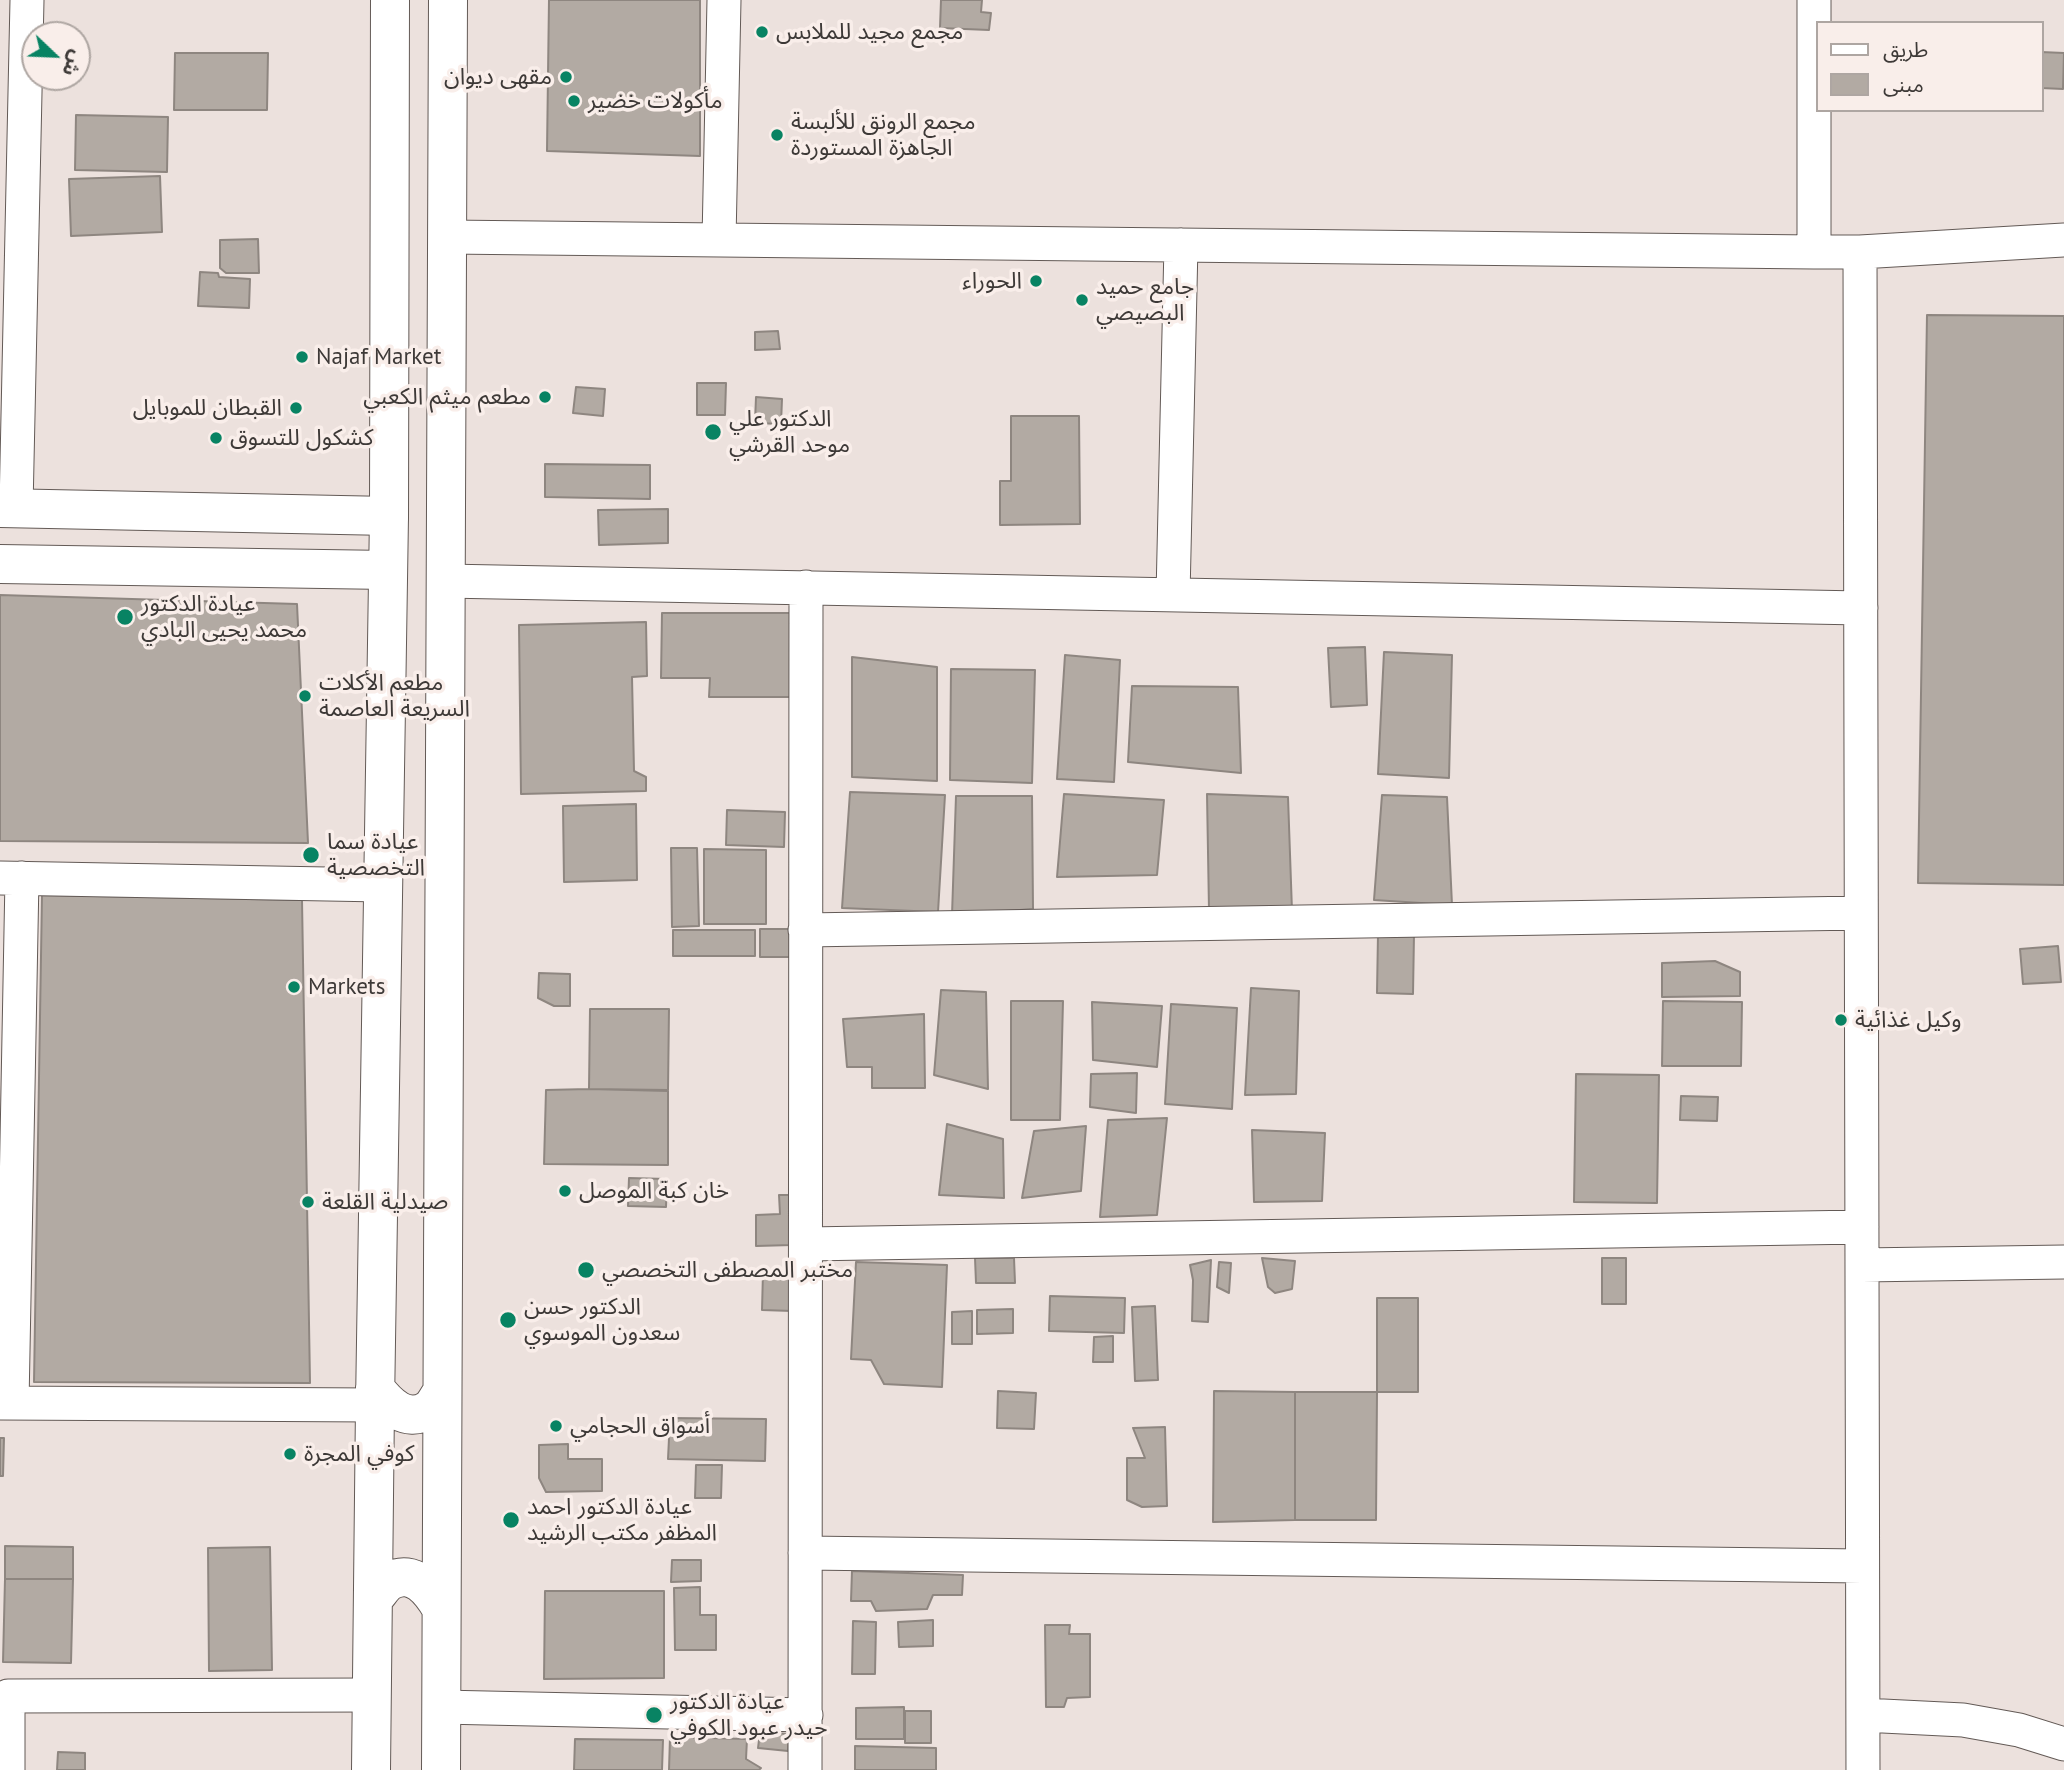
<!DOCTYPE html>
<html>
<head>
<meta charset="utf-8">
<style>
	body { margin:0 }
	#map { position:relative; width:2064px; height:1770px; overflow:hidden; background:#ece1dd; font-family:"PT Sans","Noto Sans Arabic",sans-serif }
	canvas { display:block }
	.legend { position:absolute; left:1816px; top:21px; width:228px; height:91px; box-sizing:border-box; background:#f9eeea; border:2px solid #aea6a2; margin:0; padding:9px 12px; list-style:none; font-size:21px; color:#3d3937 }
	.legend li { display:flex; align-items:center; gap:14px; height:35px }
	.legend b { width:35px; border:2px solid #aea6a2 }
	.north { position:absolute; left:21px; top:21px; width:70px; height:70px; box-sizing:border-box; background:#f9eeea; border:2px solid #aea6a2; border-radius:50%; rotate:113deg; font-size:19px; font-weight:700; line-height:28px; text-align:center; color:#3d3937 }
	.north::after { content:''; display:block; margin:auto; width:24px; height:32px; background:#088363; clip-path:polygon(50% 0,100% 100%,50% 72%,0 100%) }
</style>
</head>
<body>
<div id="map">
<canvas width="2064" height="1770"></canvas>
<ul class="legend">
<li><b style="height:9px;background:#fff"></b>طريق</li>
<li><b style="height:19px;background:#b2aaa3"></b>مبنى</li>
</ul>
<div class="north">ش</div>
</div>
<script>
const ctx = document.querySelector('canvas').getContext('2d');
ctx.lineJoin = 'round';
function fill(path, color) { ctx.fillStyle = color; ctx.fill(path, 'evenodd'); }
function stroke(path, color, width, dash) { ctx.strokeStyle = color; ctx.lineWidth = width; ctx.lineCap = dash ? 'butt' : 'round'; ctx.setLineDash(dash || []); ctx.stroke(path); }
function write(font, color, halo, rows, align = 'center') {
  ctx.font = font + ' "PT Sans","Noto Sans Arabic",sans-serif'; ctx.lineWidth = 7; ctx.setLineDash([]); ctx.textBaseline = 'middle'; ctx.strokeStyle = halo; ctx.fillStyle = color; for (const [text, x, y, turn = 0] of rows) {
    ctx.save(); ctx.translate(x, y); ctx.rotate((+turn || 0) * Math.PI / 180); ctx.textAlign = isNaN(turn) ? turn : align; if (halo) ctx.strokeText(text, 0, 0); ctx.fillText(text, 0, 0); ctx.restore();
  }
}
const building = new Path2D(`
	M549,0H700V156L547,151Z
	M941,0H982L981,12L991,13L989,30L940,28Z
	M2041,52L2064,53L2063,89L2041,88Z
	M175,53H268L267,110H174Z
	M76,115L168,117L167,172L75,170Z
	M160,176L162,232L71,236L69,179Z
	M258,239L259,273H226L220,268V240Z
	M200,272L218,273L219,277L250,279L249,308L198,306Z
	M1927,315L2064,316V885L1918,883Z
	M778,331L780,349L755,350V332Z
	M697,383H726L725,415H697Z
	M576,387L605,389L603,416L573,413Z
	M756,397L782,399L781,424L755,423Z
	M1011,416H1079L1080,524L1000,525V481H1011Z
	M545,464L650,465V499L545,497Z
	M668,509V543L599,545L598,510Z
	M0,595L297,604L308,843L0,841Z
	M662,613H794L793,697H709L710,678H661Z
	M646,622L647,676L632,677L634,771L646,777V791L521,794L519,625Z
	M1365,647L1367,705L1331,707L1328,648Z
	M1384,652L1452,655L1449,778L1378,774Z
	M1065,655L1120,660L1114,782L1057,779Z
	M852,657L937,667V781L852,777Z
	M951,669L1035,670L1032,783L950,780Z
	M1132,686L1238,687L1241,773L1128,762Z
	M850,792L945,795L938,912L842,908Z
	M1064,794L1164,800L1157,875L1057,877Z
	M1207,794L1288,797L1292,911L1209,910Z
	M1382,795L1447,797L1452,905L1374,900Z
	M956,796H1032L1033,909L952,915Z
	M636,804L637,880L564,882L563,806Z
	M727,810L785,812L784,847L726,845Z
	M671,848H697L699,926L672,927Z
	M704,849L766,850V924H704Z
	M42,895L302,900L310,1383L34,1382Z
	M760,929H796V957H760Z
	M673,930H755V956H673Z
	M1378,934H1414L1413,994L1377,993Z
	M2058,946L2061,982L2023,984L2020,949Z
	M1715,961L1740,972V996L1662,997V963Z
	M539,973L570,974V1006H554L538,998Z
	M1251,988L1299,991L1296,1094L1245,1095Z
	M941,990L986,992L988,1089L934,1075Z
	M1011,1001H1063L1060,1120H1011Z
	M1663,1001L1742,1002L1741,1066H1662Z
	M1092,1002L1162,1006L1157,1067L1093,1060Z
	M1171,1004L1237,1008L1232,1109L1165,1104Z
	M590,1009H669L668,1090L589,1089Z
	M924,1014L925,1088H872V1067H847L843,1019Z
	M1137,1073L1136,1113L1090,1107L1091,1074Z
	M1576,1074L1659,1075L1657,1203L1574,1202Z
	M589,1089L668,1091V1165L544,1164L546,1090Z
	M1681,1096L1718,1097L1717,1121L1680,1120Z
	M1167,1118L1157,1215L1100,1217L1108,1120Z
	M947,1124L1003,1139L1004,1198L939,1195Z
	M1086,1126L1081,1191L1022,1198L1034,1131Z
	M1252,1130L1325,1133L1322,1201L1254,1202Z
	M629,1178L667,1179L666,1207L628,1206Z
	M779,1195H791L792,1245L756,1246V1215L780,1214Z
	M975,1258H1014L1015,1283H976Z
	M1262,1258L1295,1261L1292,1289L1275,1293L1268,1287Z
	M1602,1258H1626V1304H1602Z
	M1211,1260L1208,1322L1192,1321L1193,1280L1190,1265Z
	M856,1262L947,1265L942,1387L884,1384L871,1360L851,1359Z
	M1219,1262L1231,1263L1229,1293L1217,1287Z
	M763,1272H792V1311L762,1310Z
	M1050,1296L1125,1298L1124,1333L1049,1331Z
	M1377,1298H1418V1392H1377Z
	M1155,1306L1158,1380L1135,1381L1132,1307Z
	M1013,1309V1333L977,1334V1310Z
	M972,1311V1344H952V1312Z
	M1113,1336V1362H1093L1094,1337Z
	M998,1391L1036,1393L1034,1429L997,1428Z
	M1214,1391L1295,1392V1520L1213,1522Z
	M1295,1392H1377L1376,1520H1295Z
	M670,1418L766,1419L765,1461L668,1459Z
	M1165,1427L1167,1506L1142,1507L1127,1500V1458H1145L1133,1428Z
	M0,1438H4L3,1476H0Z
	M568,1444V1459H602V1491L546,1492L539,1478V1445Z
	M696,1465H722L721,1498H695Z
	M5,1546L73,1547V1579H5Z
	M270,1547L272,1670L209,1671L208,1548Z
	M672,1560H701V1581L671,1582Z
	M852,1571L963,1575L962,1595H933L927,1609L876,1611L871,1601H851Z
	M5,1579H73L71,1663L3,1662Z
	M700,1587V1615H716V1650H675L674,1588Z
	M545,1591H664V1678L544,1679Z
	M933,1620V1646L899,1647L898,1622Z
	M853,1621L876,1622L875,1674H852Z
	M1045,1625H1070L1069,1634H1090V1697L1067,1698L1064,1707H1046Z
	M904,1707V1739H856V1708Z
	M905,1711H931V1743H905Z
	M760,1732L789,1734L788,1751L758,1748Z
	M670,1737L747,1739L746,1759L761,1768L759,1770H669Z
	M575,1739L663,1740L662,1770H574Z
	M855,1746L936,1748V1770H855Z
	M58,1752L85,1753V1770H57Z`);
fill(building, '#b2aaa3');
stroke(building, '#8e8680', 2);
const minor = new Path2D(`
	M447,237L1814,252H1860L2064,240
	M719,240L724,0
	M1814,252V0
	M1860,252L1863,1770
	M16,508L27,0
	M445,581L1861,608
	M1173,595L1181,245
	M0,878L382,885
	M805,930L1861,913
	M806,1244L1862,1227
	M1862,1265L2064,1262
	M0,1403L375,1405
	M12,1403L22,878
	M805,1553L1862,1566
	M441,1707L806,1715
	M1863,1715L1963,1720L2019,1730L2064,1744
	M8,1770V1696L373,1695
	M805,1770L806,587`);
const tertiary = new Path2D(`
	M0,508L389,516
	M0,564L388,570`);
const secondary = new Path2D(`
	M375,1388C387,1404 406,1424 428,1410C434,1407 438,1397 442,1392
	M374,1598C379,1593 384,1584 390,1581C414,1568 431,1591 441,1608
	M371,1770L375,1405L389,516L390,0
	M441,1770L448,0`);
stroke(minor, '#635a56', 35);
stroke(tertiary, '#635a56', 40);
stroke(secondary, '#635a56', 40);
stroke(minor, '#fff', 33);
stroke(tertiary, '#fff', 38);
stroke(secondary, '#fff', 38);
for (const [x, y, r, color] of [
	[762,32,7,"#088363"],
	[566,77,7,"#088363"],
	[574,101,7,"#088363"],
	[777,135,7,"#088363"],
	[1036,281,7,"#088363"],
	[1082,300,7,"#088363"],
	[302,357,7,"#088363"],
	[545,397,7,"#088363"],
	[296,408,7,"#088363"],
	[713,432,9,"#088363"],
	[216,438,7,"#088363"],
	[125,617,9,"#088363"],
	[305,696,7,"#088363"],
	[311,855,9,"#088363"],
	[294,987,7,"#088363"],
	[1841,1020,7,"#088363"],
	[565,1191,7,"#088363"],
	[308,1202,7,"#088363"],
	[586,1270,9,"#088363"],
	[508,1320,9,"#088363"],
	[556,1426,7,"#088363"],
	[290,1454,7,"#088363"],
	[511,1520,9,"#088363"],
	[654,1715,9,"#088363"]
]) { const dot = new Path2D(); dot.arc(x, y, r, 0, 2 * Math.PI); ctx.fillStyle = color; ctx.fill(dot); stroke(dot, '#f9eeea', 2.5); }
write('23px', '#3d3937', '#f9eeea', [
	["مجمع مجيد للملابس",776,32],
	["مقهى ديوان",552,77,"right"],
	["مأكولات خضير",588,101],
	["مجمع الرونق للألبسة",791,122],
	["الجاهزة المستوردة",791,148],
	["الحوراء",1022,281,"right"],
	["جامع حميد",1096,287],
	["البصيصي",1096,313],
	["Najaf Market",316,357],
	["مطعم ميثم الكعبي",531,397,"right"],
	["القبطان للموبايل",282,408,"right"],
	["الدكتور علي",729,419],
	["موحد القرشي",729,445],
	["كشكول للتسوق",230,438],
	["عيادة الدكتور",141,604],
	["محمد يحيى البادي",141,630],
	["مطعم الأكلات",319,683],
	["السريعة العاصمة",319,709],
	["عيادة سما",327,842],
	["التخصصية",327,868],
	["Markets",308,987],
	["وكيل غذائية",1855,1020],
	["خان كبة الموصل",579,1191],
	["صيدلية القلعة",322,1202],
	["مختبر المصطفى التخصصي",602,1270],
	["الدكتور حسن",524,1307],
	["سعدون الموسوي",524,1333],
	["أسواق الحجامي",570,1426],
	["كوفي المجرة",304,1454],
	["عيادة الدكتور احمد",527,1507],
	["المظفر مكتب الرشيد",527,1533],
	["عيادة الدكتور",670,1702],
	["حيدر عبود الكوفي",670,1728]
], 'left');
</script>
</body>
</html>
